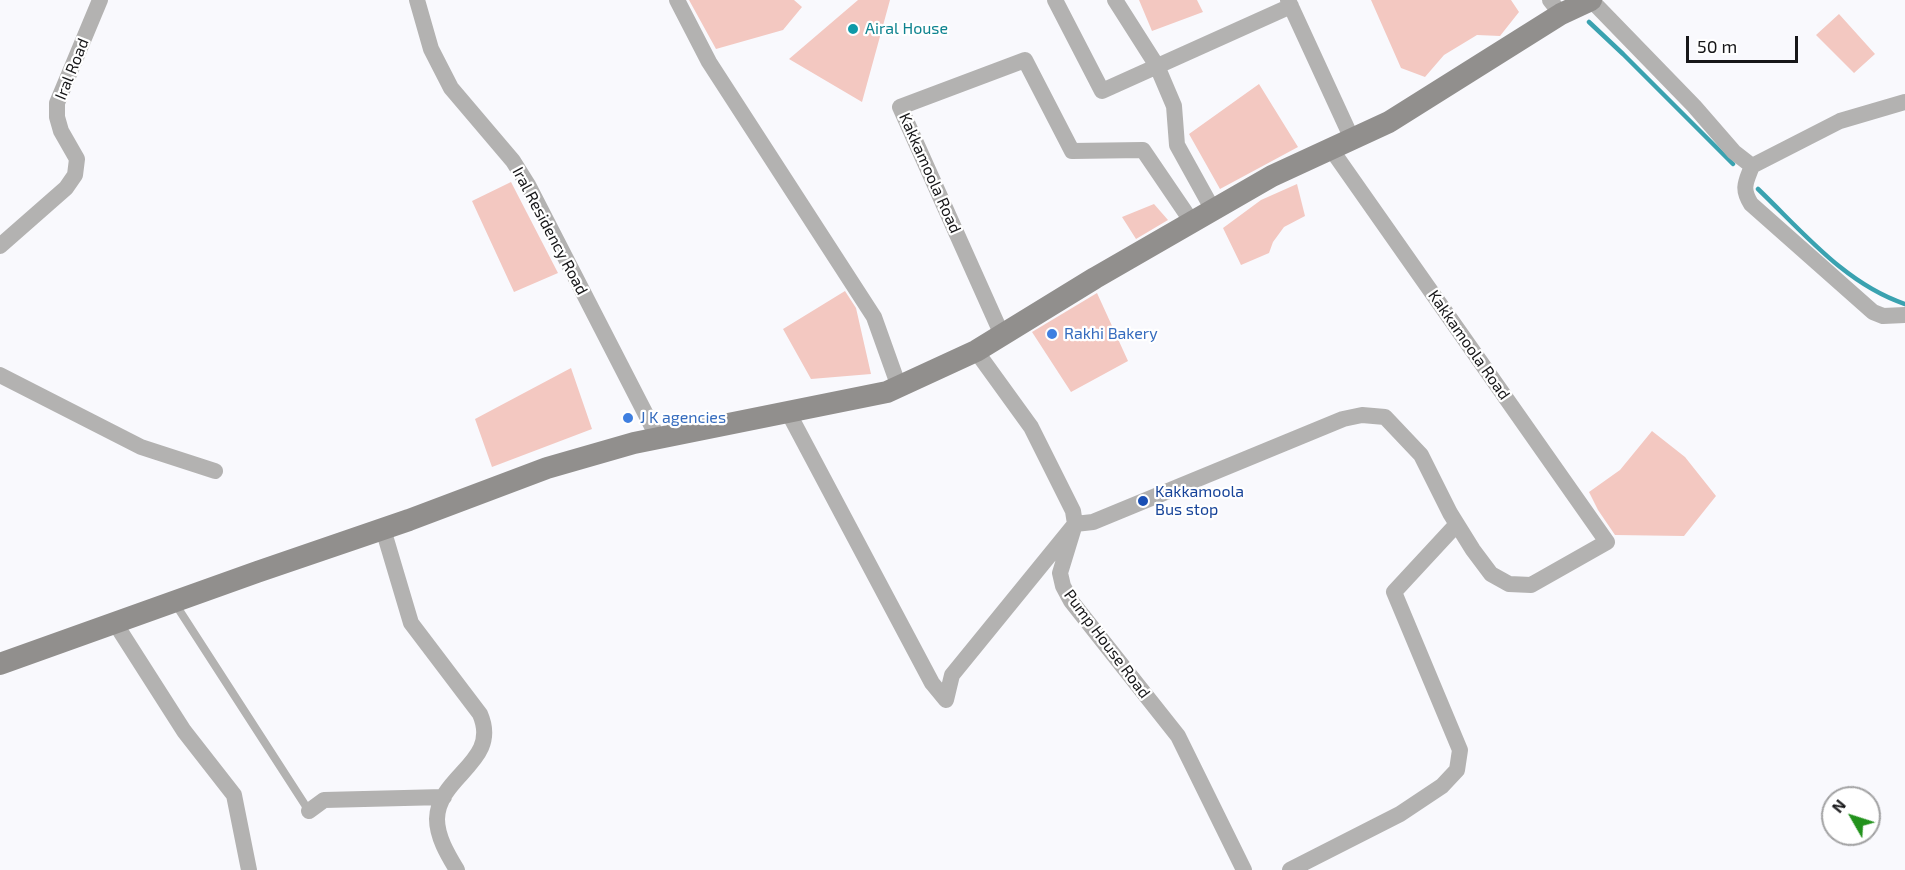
<!DOCTYPE html>
<html>
<head>
<meta charset="utf-8">
<style>
	body { margin:0 }
	#map { position:relative; width:1905px; height:870px; overflow:hidden; background:#f9f9fd; font-family:"Exo 2",sans-serif }
	canvas { display:block }
	.north { position:absolute; left:1821px; top:786px; width:60px; height:60px; box-sizing:border-box; background:#fff; border:2px solid #a2a2a3; border-radius:50%; rotate:309deg; font-size:16px; font-weight:700; line-height:24px; text-align:center; color:#171719 }
	.north::after { content:''; display:block; margin:auto; width:21px; height:27px; background:#22921c; clip-path:polygon(50% 0,100% 100%,50% 72%,0 100%) }
	.scale { position:absolute; left:1686px; top:36px; width:112px; height:27px; box-sizing:border-box; border:3px solid #171719; border-top:0; padding-left:8px; font-size:18px; line-height:21px; white-space:nowrap; color:#171719; -webkit-text-stroke:4px #fff; paint-order:stroke }
</style>
</head>
<body>
<div id="map">
<canvas width="1905" height="870"></canvas>
<div class="north">N</div>
<div class="scale">50 m</div>
</div>
<script>
const ctx = document.querySelector('canvas').getContext('2d');
ctx.lineJoin = 'round';
function stroke(path, color, width, dash) { ctx.strokeStyle = color; ctx.lineWidth = width; ctx.lineCap = dash ? 'butt' : 'round'; ctx.setLineDash(dash || []); ctx.stroke(path); }
function fill(path, color) { ctx.fillStyle = color; ctx.fill(path, 'evenodd'); }
function write(font, color, halo, rows, align = 'center') {
  ctx.font = font + ' "Exo 2",sans-serif'; ctx.lineWidth = 4.5; ctx.setLineDash([]); ctx.textBaseline = 'middle'; ctx.strokeStyle = halo; ctx.fillStyle = color; for (const [text, x, y, turn = 0] of rows) {
    ctx.save(); ctx.translate(x, y); ctx.rotate((+turn || 0) * Math.PI / 180); ctx.textAlign = isNaN(turn) ? turn : align; if (halo) ctx.strokeText(text, 0, 0); ctx.fillText(text, 0, 0); ctx.restore();
  }
}
stroke(new Path2D(`
	M1589,22L1623,54L1733,164
	M1758,189C1802,231 1845,284 1905,304`), '#3aa2b0', 4.5);
fill(new Path2D(`
	M689,0H794L802,7L783,30L716,49Z
	M858,0H890L862,102L789,59Z
	M1139,0H1197L1203,12L1152,31Z
	M1371,0H1511L1519,12L1500,36L1477,35L1444,55L1425,77L1401,68Z
	M1839,14L1875,54L1854,73L1816,35Z
	M1259,84L1298,147L1220,189L1189,134Z
	M511,182L558,273L514,292L472,201Z
	M1297,184L1305,216L1284,227L1273,242L1269,253L1241,265L1223,228L1261,200Z
	M1154,204L1168,220L1136,239L1122,217Z
	M845,291L856,308L871,374L811,379L783,329Z
	M1097,293L1128,361L1071,392L1032,332Z
	M571,368L592,429L492,467L475,419Z
	M1652,431L1685,457L1716,496L1684,536L1615,535L1598,510L1589,492L1620,470Z`), '#f3c8c1');
stroke(new Path2D(`
	M174,602L309,811`), '#b3b2b1', 8);
stroke(new Path2D(`
	M417,0L431,49L451,88L513,161L528,185L658,438
	M677,0L709,62L874,317L899,387
	M1055,0L1102,91L1291,6
	M1115,0L1157,66L1174,106L1177,145L1213,210
	M1288,0L1352,139
	M1550,0L1561,14
	M1591,0L1694,106L1734,152L1752,166L1840,121L1905,102
	M1752,166C1746,182 1741,188 1751,204L1873,312L1883,316L1905,315
	M0,246L66,188L75,175L77,159L61,131L57,117V103L100,0
	M1002,335L900,107L1025,60L1072,151L1143,150L1192,222
	M976,351L1031,427L1073,511L1075,524L1060,573L1063,586L1071,601L1178,736L1244,870
	M0,375L141,447L215,471
	M788,412L932,683L946,700L952,675L1075,524L1093,522L1343,419L1362,415L1385,417L1421,455L1450,513L1473,550L1491,574L1509,584L1531,585L1607,542L1331,149
	M383,529L411,623L480,714C501,762 438,775 437,819C437,837 448,855 457,870
	M115,623L184,731L234,795L249,870
	M309,811L324,800L444,797
	M1290,870L1400,814L1442,786L1457,770L1460,750L1394,592L1457,524`), '#b3b2b1', 16);
stroke(new Path2D(`
	M0,664L257,572L409,520L547,468L634,443L887,392L976,351L1095,278L1272,176L1389,122L1561,14L1591,0`), '#918f8d', 22);
for (const [x, y, r, color] of [
	[853,29,6,"#0f9aa8"],
	[1052,334,6,"#3f7fe0"],
	[628,418,6,"#3f7fe0"],
	[1143,501,6,"#1a4fb4"]
]) { const dot = new Path2D(); dot.arc(x, y, r, 0, 2 * Math.PI); ctx.fillStyle = color; ctx.fill(dot); stroke(dot, '#fff', 2); }
write('16px', '#0d838f', '#fff', [
	["Airal House",865,29]
], 'left');
write('16px', '#171719', '#fff', [
	["Iral Road",72,69,-68],
	["Kakkamoola Road",930,173,66],
	["Iral Residency Road",550,231,62],
	["Kakkamoola Road",1469,345,55],
	["Pump House Road",1107,644,53]
]);
write('16px', '#366cbe', '#fff', [
	["Rakhi Bakery",1064,334],
	["J K agencies",640,418]
], 'left');
write('16px', '#164399', '#fff', [
	["Kakkamoola",1155,492],
	["Bus stop",1155,510]
], 'left');
</script>
</body>
</html>
